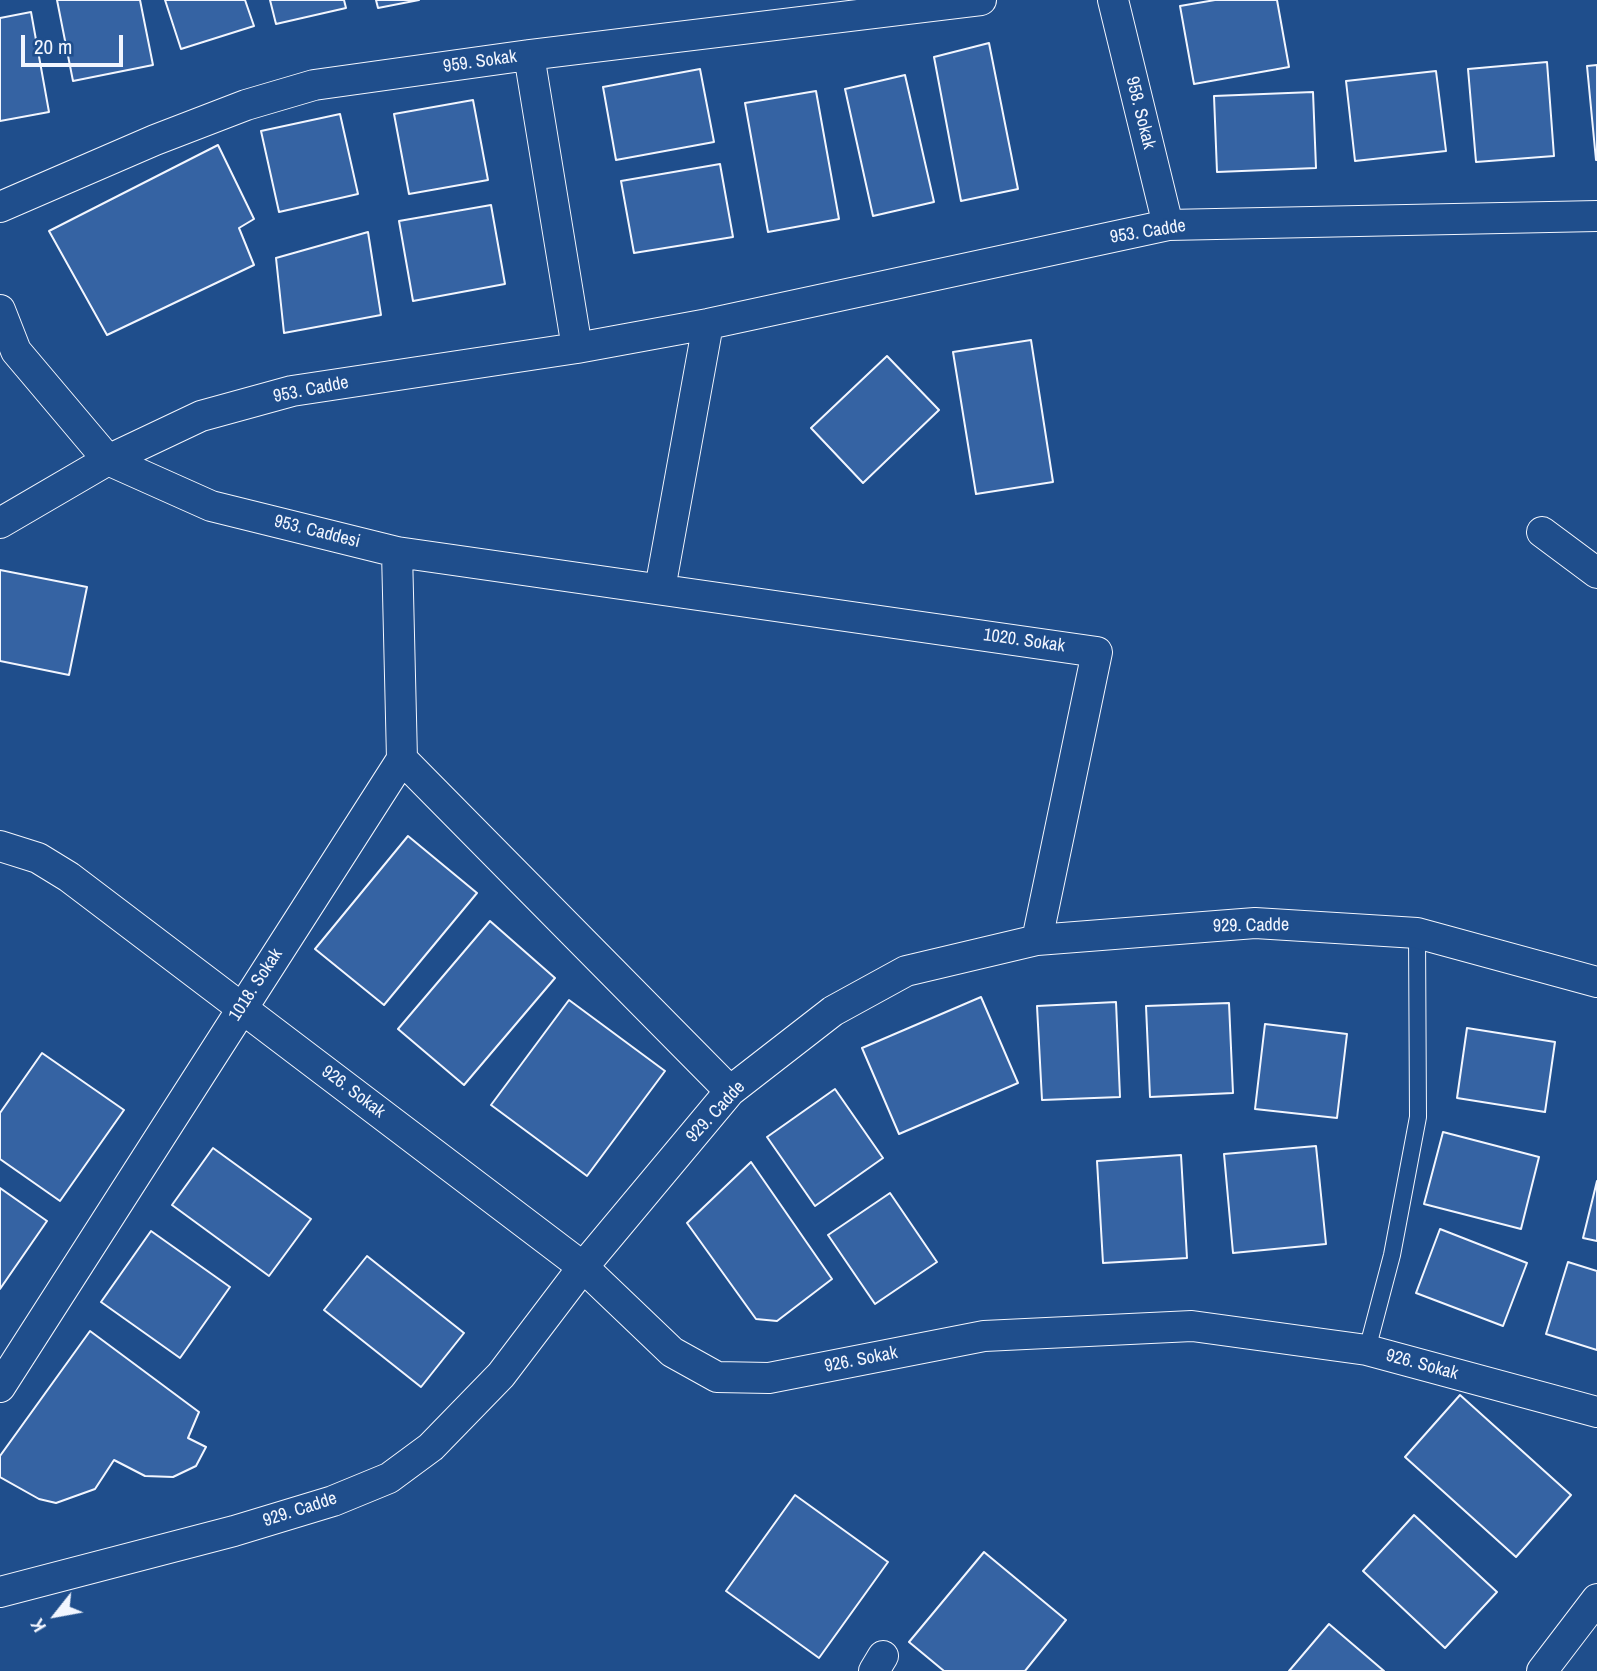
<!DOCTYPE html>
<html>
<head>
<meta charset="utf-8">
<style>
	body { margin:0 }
	#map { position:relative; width:1597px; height:1671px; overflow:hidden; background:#1f4e8c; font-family:"Archivo Narrow",sans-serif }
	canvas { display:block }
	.north { position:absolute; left:21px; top:1580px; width:70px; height:70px; -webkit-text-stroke:5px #1f4e8c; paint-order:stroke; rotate:239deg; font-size:19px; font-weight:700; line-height:28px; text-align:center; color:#f2f6ff }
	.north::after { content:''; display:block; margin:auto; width:24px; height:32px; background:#f2f6ff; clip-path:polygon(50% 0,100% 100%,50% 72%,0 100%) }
	.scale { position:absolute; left:21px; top:35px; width:102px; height:32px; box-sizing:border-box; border:4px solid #f2f6ff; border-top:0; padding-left:9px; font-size:21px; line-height:24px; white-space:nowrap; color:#f2f6ff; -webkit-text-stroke:5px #1f4e8c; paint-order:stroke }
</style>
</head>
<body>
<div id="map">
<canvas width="1597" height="1671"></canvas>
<div class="north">K</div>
<div class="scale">20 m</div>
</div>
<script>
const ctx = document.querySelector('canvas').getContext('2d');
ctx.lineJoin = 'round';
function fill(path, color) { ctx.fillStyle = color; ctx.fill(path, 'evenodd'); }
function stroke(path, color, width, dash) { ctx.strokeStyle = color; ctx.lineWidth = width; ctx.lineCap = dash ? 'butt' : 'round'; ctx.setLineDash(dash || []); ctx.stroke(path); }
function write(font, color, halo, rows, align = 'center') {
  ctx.font = font + ' "Archivo Narrow",sans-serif'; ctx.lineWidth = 5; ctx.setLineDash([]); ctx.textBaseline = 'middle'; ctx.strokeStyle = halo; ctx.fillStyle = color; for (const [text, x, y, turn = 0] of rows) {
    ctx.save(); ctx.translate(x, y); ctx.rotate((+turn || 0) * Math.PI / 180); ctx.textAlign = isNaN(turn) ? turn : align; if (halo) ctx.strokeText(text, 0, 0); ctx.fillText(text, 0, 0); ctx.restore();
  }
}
const building = new Path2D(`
	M57,0H140L153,65L73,81Z
	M165,0H245L254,26L181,49Z
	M270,0H344L346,8L276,24Z
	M376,0H419L378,8Z
	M1215,0H1277L1289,67L1194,84L1180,6Z
	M31,12L49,112L0,121V18Z
	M989,43L1018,189L961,201L934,57Z
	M1547,62L1554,156L1476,162L1468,69Z
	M1597,65V160H1596L1587,66Z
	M700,69L714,142L616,160L603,87Z
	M1436,71L1446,151L1355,161L1346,81Z
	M905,75L934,202L873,216L845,89Z
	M816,91L839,219L768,232L745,103Z
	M1313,92L1316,168L1217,172L1214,96Z
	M473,100L488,180L409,194L394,114Z
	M340,114L358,194L279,212L261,131Z
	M218,145L254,219L239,228L254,265L107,335L49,231Z
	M720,164L733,237L634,253L621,181Z
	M491,205L505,284L413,301L399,221Z
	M368,232L381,315L284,333L276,258Z
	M1031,340L1053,482L976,494L953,352Z
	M887,356L939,410L863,483L811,428Z
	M0,570L87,587L69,675L0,661Z
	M408,836L477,893L384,1005L315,949Z
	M490,921L555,978L464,1085L398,1029Z
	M981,997L1018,1083L899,1134L862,1048Z
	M569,1000L665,1071L587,1176L491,1105Z
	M1116,1002L1120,1097L1042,1100L1037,1006Z
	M1229,1003L1233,1093L1150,1097L1146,1006Z
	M1265,1024L1347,1034L1337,1118L1255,1109Z
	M1467,1028L1555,1042L1545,1112L1457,1098Z
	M42,1053L124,1110L60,1201L0,1159V1113Z
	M835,1089L883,1158L815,1206L767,1137Z
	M1443,1132L1539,1157L1521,1229L1424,1204Z
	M1316,1146L1326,1244L1233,1253L1224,1154Z
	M213,1148L311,1219L269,1276L172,1205Z
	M1181,1155L1187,1258L1103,1263L1097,1161Z
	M751,1162L832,1279L777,1321L756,1319L687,1223Z
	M1597,1181V1241L1583,1238Z
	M0,1188L47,1221L0,1289Z
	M890,1193L937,1262L875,1304L828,1235Z
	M1440,1229L1527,1263L1503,1326L1416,1293Z
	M151,1231L230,1287L180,1358L101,1302Z
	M367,1256L464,1333L421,1387L324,1310Z
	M1568,1262L1597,1271V1350L1546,1334Z
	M90,1331L199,1412L188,1438L206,1447L196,1466L173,1477L145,1476L114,1460L95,1489L56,1503L39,1499L0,1477V1456Z
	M1460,1395L1571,1495L1516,1557L1405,1457Z
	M795,1495L888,1562L819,1658L726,1591Z
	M1414,1515L1497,1592L1445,1648L1363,1571Z
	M984,1552L1066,1620L1025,1671H944L909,1642Z
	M1329,1624L1384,1671H1289Z`);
fill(building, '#3563a3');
stroke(building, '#f2f6ff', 2);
const lane = new Path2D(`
	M1367,1350L1392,1255L1418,1117L1417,933`);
const street = new Path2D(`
	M1113,0L1168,225
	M529,55L577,348
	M0,207L155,140L246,105L314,85L529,55L981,0
	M0,310L16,351L108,460L201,416L292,391L577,348L708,324L1168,225L1597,216
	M0,523L108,460L211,506L397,552L1097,652L1037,940
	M1542,532L1597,573
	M660,589L708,324
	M402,759L730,1091
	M0,846L38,858L69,877L583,1267L672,1352L717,1377L769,1378L984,1336L1192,1326L1367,1350L1597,1412
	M0,1387L402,759L397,552
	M0,1592L234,1531L333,1501L389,1478L431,1447L501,1375L583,1267L730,1091L833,1011L906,971L1037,940L1255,923L1417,933L1597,982
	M874,1671L883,1656
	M1542,1671L1597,1599`);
stroke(lane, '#f2f6ff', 18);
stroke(street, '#f2f6ff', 32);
stroke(lane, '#1f4e8c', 16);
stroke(street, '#1f4e8c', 30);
write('18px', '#f2f6ff', '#1f4e8c', [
	["959. Sokak",480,62,-8],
	["958. Sokak",1140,113,76],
	["953. Cadde",1148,232,-9],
	["953. Cadde",311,390,-11],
	["953. Caddesi",317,532,14],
	["1020. Sokak",1024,641,8],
	["929. Cadde",1251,926,-1],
	["1018. Sokak",256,985,-57],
	["926. Sokak",353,1092,37],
	["929. Cadde",716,1112,-47],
	["926. Sokak",861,1360,-11],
	["926. Sokak",1422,1365,15],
	["929. Cadde",300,1510,-18]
]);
</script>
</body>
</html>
